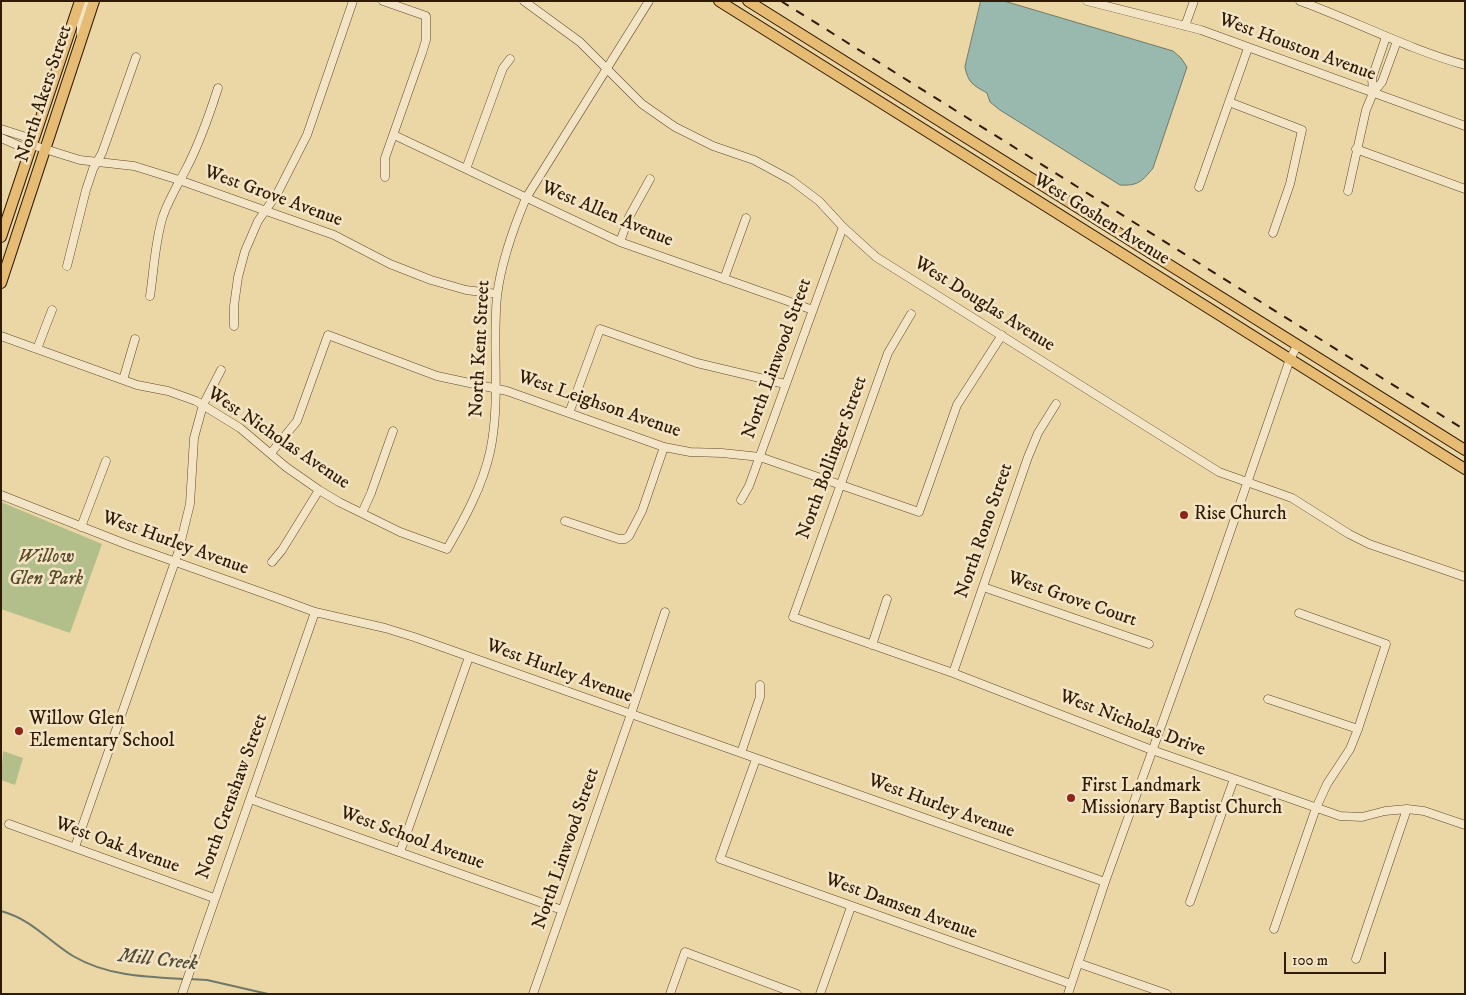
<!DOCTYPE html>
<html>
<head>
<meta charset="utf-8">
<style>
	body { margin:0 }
	#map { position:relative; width:1466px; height:995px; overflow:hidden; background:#ebd6a6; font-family:"IM FELL DW Pica",serif }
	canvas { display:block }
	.frame { position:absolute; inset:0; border:2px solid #311a02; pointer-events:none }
	.scale { position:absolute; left:1284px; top:952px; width:102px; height:22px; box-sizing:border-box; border:2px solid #311a02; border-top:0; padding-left:6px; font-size:15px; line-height:18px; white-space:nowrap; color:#311a02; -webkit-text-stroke:4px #f2e4c5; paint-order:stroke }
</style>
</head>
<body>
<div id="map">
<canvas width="1466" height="995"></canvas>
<div class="frame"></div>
<div class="scale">100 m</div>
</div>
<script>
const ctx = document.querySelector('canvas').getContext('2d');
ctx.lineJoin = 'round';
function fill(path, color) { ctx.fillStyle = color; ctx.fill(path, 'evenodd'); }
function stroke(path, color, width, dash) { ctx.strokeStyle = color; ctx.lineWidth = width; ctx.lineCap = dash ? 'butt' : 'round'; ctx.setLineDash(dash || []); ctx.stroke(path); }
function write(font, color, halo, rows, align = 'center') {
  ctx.font = font + ' "IM FELL DW Pica",serif'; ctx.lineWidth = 5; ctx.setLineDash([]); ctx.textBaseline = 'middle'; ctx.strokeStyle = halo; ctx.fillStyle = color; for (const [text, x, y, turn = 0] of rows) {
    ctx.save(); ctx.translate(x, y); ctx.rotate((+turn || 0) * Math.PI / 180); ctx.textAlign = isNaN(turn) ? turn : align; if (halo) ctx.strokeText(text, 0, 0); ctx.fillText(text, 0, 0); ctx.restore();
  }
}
fill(new Path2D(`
	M1,502L102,544L70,633L1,609Z
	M3,751L23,758L15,785L1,780Z`), '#b3bf8a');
const water = new Path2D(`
	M981,1H1004L1173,51L1181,58L1187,67L1153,168C1142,182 1137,186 1120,185L1000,110L990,102L987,93C973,85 968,83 965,67Z`);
fill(water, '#99b8ae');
stroke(water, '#6f7969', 1);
stroke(new Path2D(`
	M1,911C33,920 47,940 73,956C107,976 146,977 185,979
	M189,979L207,980L268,994`), '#6f7969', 2);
const minor = new Path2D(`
	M383,1L426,16V40L422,53L385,158V177
	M524,1L580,42L642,104L675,127L713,146L754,160L791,180L819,201L843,227L876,257L1219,472L1292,498L1349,534L1369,544L1465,577
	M1087,1L1201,30L1465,126
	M1300,1C1355,21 1408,49 1465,65
	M1185,26L1194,1
	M81,34V23L89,1
	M1373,93L1372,78L1386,37
	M1229,102L1302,130L1290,184L1273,233
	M1,129L26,137L32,145
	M394,135L620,242L813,310
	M1,138L22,147L32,145L80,160L134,166L179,180L334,235L390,264L431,280L466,290L497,294
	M1356,149L1465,189
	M466,169L503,68L510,59
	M1199,187L1248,48
	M1348,191L1366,110L1373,93L1382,82L1397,41
	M620,242L629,217L650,179
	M67,266L86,190L93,169L102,153L136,57
	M724,279L746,218
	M150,296C154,269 155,241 163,216C169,199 177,186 185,171C199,145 209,116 218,88
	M911,314L888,353L793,617L953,673L1152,750L1340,816L1362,817L1385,811L1407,809L1424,811L1465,825
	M234,326V306L238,277L245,251L258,221L277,194L307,135L353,1
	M1,336L137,385L168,391L196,401L240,428L286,467L319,490L339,502L400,532L447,549C465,518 482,487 490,452C501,401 492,348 497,296C501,262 513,229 526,198L649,1
	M37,349L52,310
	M123,380L135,339
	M569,413L600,329L697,363L785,384
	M271,453L297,421L328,335L437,376L507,391L664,447L690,452L722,453L760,457L919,512L957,405L1002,335
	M1,495L128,545L277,598L315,612L385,628L414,637L1105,882
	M741,500L749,486L843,227
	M362,513L371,493L393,431
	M565,521L619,539H625L629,536L642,511L664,447
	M81,527L106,461
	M272,562L282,550L319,490
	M983,587L1149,644
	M872,645L887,599
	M953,673L1028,457L1038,433L1056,404
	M1268,699L1358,729
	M741,753L760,697V685
	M756,759L720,859L1071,984
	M250,799L562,910
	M9,824L214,898
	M75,847L178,553L190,504L194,438L203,405L221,370
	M400,852L469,657
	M1190,902L1234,779
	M1274,929L1316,808L1327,784L1350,749L1358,729L1386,644L1299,613
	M1356,959L1407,809
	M1078,963L1167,994
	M182,994L315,612
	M533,994L631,714L665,612
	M670,994L685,952L797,994
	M820,994L851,907
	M1068,994L1105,882L1208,596L1290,359L1297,346`);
const major = new Path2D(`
	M719,1L1465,469
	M748,1L1465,450
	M1,237L80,1
	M1,283L94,1`);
stroke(minor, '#60492b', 9);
stroke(major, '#311a02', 12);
stroke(minor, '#f2e4c5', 8);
stroke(major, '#e6bb73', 10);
stroke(new Path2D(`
	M781,1L1465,430`), '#311a02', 2, [9, 9]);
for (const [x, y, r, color] of [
	[1184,515,5,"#8f2418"],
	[19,731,5,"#8f2418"],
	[1071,798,5,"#8f2418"]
]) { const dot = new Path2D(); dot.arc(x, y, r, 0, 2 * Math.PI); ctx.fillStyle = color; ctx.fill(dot); stroke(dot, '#f2e4c5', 2); }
write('19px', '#311a02', '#f2e4c5', [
	["West Houston Avenue",1297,48,20],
	["North Akers Street",45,94,-72],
	["West Grove Avenue",273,197,20],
	["West Allen Avenue",607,215,23],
	["West Goshen Avenue",1101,220,32],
	["West Douglas Avenue",984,305,32],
	["North Kent Street",481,349,-87],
	["North Linwood Street",778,359,-70],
	["West Leighson Avenue",599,405,19],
	["West Nicholas Avenue",278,439,34],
	["North Bollinger Street",833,458,-70],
	["North Rono Street",985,531,-71],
	["West Hurley Avenue",175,544,20],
	["West Grove Court",1072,600,19],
	["West Hurley Avenue",559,672,20],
	["West Nicholas Drive",1132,724,21],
	["North Crenshaw Street",233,797,-70],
	["West Hurley Avenue",941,807,20],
	["West School Avenue",412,839,20],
	["West Oak Avenue",117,846,20],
	["North Linwood Street",567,849,-71],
	["West Damsen Avenue",901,907,20]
]);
write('19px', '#311a02', '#f2e4c5', [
	["Rise Church",1194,515],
	["Willow Glen",29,720],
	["Elementary School",29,742],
	["First Landmark",1081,787],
	["Missionary Baptist Church",1081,809]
], 'left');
write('italic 19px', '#584c2b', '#f2e4c5', [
	["Willow",46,558],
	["Glen Park",46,580]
]);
write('italic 20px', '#504936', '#f2e4c5', [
	["Mill Creek",158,961,6]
]);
</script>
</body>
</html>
